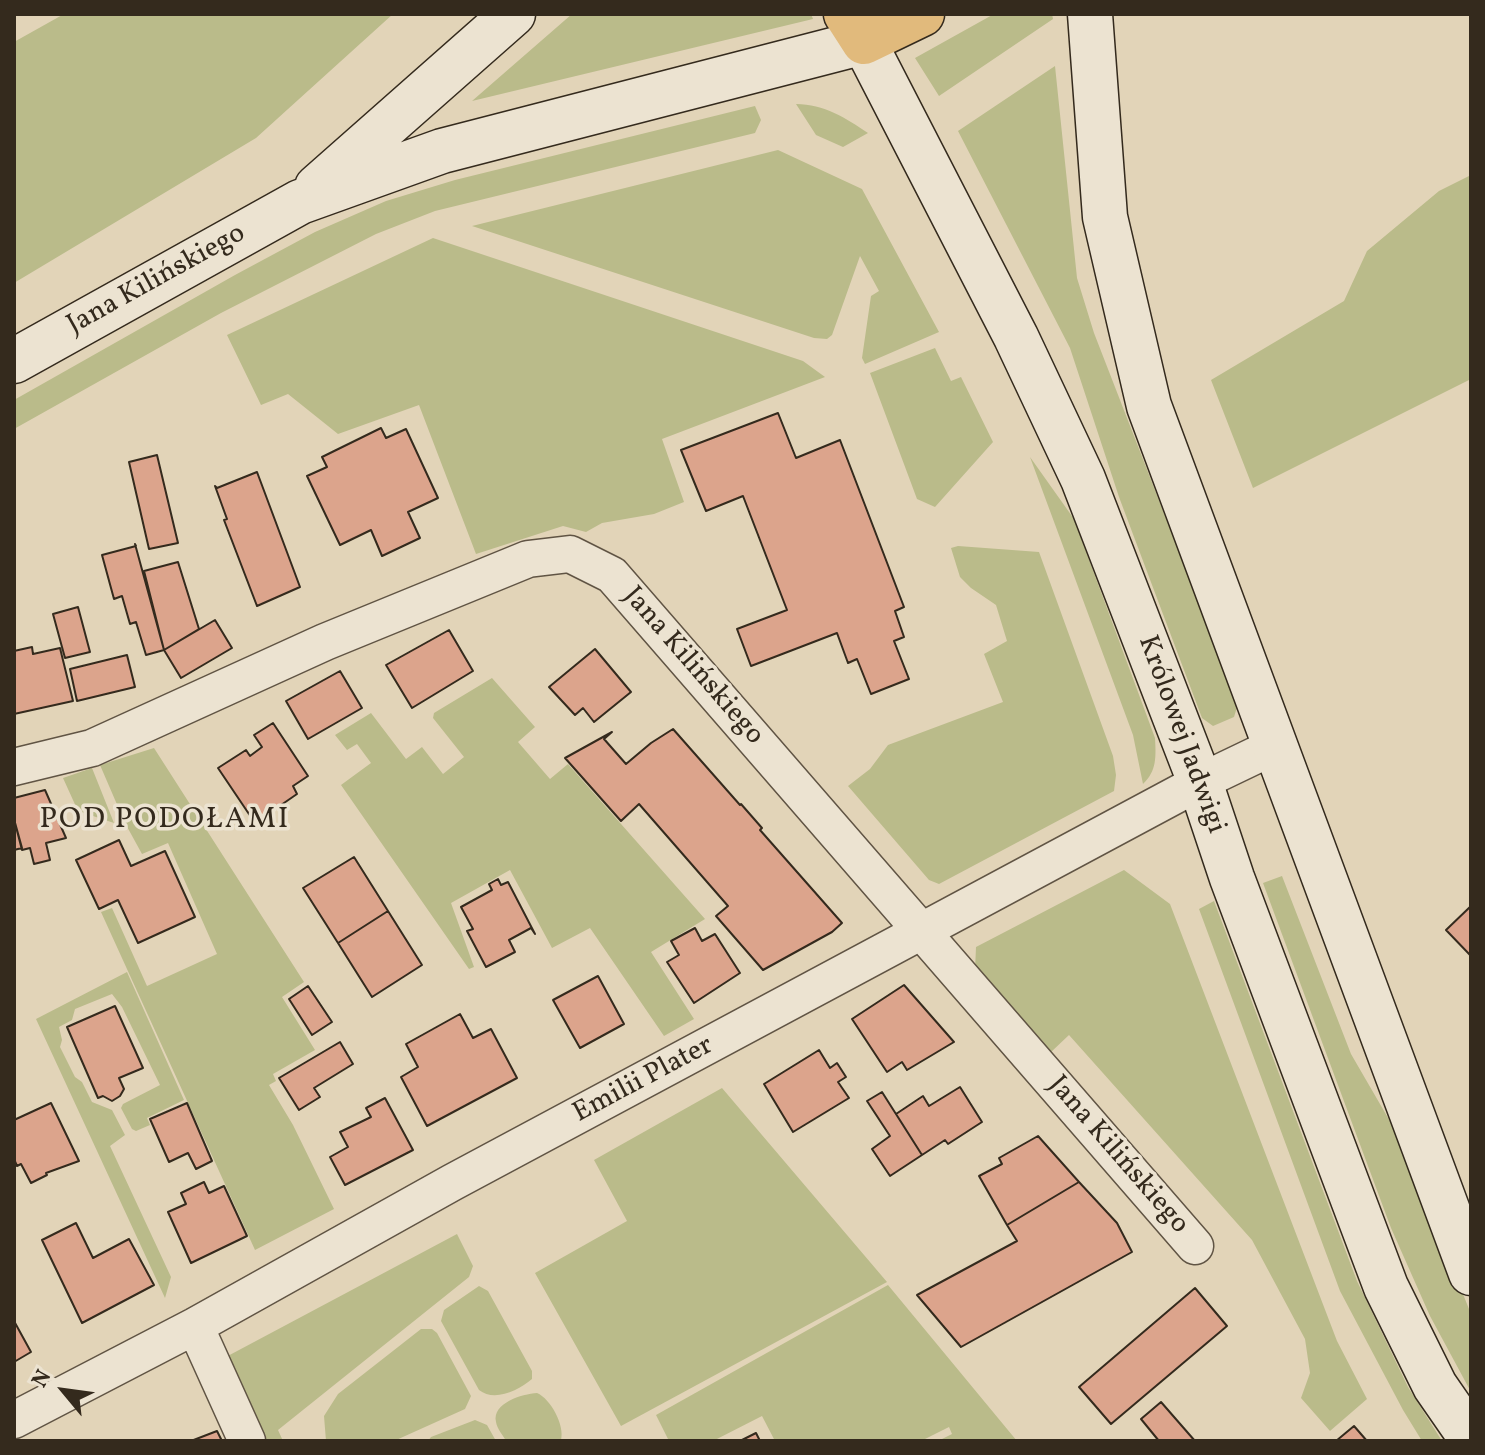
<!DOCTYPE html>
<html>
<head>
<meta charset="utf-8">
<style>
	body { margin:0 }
	#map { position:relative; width:1485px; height:1455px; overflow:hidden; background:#e2d4b8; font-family:Vollkorn,serif }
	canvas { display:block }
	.frame { position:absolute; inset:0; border:16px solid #342a1d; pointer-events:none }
	.north { position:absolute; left:24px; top:1351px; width:80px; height:80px; -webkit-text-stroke:6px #ece3d1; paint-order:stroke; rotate:299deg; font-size:22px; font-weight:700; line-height:32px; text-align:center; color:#342a1d }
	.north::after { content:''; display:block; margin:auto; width:28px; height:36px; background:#342a1d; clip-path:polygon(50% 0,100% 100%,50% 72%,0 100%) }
</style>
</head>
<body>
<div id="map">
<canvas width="1485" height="1455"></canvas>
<div class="frame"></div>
<div class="north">N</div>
</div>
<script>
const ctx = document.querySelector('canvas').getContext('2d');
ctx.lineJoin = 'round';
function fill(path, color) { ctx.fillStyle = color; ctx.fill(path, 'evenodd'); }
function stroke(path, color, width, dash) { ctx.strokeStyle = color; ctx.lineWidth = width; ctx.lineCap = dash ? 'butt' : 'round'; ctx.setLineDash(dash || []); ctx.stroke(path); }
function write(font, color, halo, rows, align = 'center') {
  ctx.font = font + ' Vollkorn,serif'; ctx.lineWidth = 7; ctx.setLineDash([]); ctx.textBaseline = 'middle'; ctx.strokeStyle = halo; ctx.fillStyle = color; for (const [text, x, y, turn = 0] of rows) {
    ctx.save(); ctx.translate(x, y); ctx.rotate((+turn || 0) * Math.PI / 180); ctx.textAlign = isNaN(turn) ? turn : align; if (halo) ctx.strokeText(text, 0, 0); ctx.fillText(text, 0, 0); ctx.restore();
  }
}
fill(new Path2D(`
	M64,14H393L256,138L14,283V42Z
	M572,14H811L813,19L472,101Z
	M994,14H1052L1053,19L939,96L915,58Z
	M1055,66L1077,278L1094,333L1238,704L1234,717L1213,726L1202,718L1119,497L1070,348L958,131Z
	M796,104C824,104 846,118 868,133L843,147L816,135Z
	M755,106L761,120L755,133L435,211L376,234L221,313L14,429V400L235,275L315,232L386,201L455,180Z
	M778,150L862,189L939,332L865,364L862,358L871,296L879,291L860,256L832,335L827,339L814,338L472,226Z
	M1471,175V379L1253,488L1211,380L1344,301L1367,251L1439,191Z
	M433,238L803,361L825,377L662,439L684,502L654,514L602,523L586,532L563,526L476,554L419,405L338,434L288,394L261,405L227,335Z
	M935,348L951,381L961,377L993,442L935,507L917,499L870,373Z
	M1030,457L1074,519L1155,738C1156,756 1157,771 1143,784L1133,735Z
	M958,546L1039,552L1113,756L1116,775L1114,791L939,884L929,880L848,786L870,769L888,745L1003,702L984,654L1007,641L996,605L971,588L960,577L951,548Z
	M492,678L535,727L518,742L550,779L568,764L705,919L651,952L694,1019L664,1036L590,928L552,948L510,870L451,903L474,967L469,969L341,785L371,763L357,744L347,750L335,735L371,713L406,759L422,747L443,774L464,757L433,718L434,713Z
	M154,748L304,982L282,997L315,1050L273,1074L276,1081L269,1085L293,1125L334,1209L255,1250L101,912L112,908L147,986L217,954L168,843L142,854L125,823L100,765Z
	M92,768L114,823L78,811L63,778Z
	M1124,870L1170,904L1337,1341L1367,1399L1330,1431L1301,1398L1310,1373L1305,1339L1252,1240L1069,1035L1050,1053L975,970L976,947Z
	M1282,876L1351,1054L1402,1142L1471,1314V1392L1430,1316L1391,1228L1263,883Z
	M1214,901L1357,1281L1408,1387L1442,1441H1422L1403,1410L1340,1291L1199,909Z
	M127,972L184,1100L147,1118L150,1125L136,1131L132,1129L121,1108L123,1104L160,1085L122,1007L112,994L75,1009L72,1020L59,1027L62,1040L60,1047L75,1077L82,1082L92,1102L112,1110L125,1135L110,1146L171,1277L165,1298L36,1019Z
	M722,1088L887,1282L621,1426L535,1273L627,1221L594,1160Z
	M457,1234L473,1266L469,1277L278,1430L283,1441H262L224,1358Z
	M888,1285L1017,1441H938L952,1434L949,1427L921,1441H775L762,1416L713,1441H669L656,1415Z
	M479,1286L488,1291L532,1371V1379C518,1391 494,1402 479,1390L441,1321L444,1310Z
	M421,1329H432L437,1333L471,1396L465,1409L394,1441H326L324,1416L338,1394Z
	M537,1393C551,1399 565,1426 561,1440L506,1441C503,1435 497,1429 496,1422C492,1403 522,1394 537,1393Z
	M475,1420L487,1425L496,1441H428L431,1437Z`), '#babb8a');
const building = new Path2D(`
	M778,413L796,458L840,440L904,607L895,611L904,637L894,641L909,679L871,694L857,659L848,663L837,633L751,666L737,629L787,610L743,496L706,511L681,450Z
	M381,428L386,438L406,429L438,498L408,512L420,538L382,556L371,530L340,545L307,476L327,467L322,457Z
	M157,455L178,543L149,549L129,462Z
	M257,472L300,587L257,606L224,520L227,519L215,486L217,488Z
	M135,544L164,650L146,655L136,622L130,624L122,596L114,599L102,555L136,546Z
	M178,562L199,629L164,650L144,571Z
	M78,607L90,652L65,658L53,614Z
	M215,620L232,648L181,678L164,650Z
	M449,630L473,671L412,708L386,665Z
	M32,647L33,654L60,648L73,701L14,714V651Z
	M595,649L631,692L594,722L583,708L575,715L549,687Z
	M127,655L135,687L77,701L70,669Z
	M340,671L362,708L308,739L286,701Z
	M273,723L308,776L293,786L297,794L255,823L218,768L246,750L250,756L262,747L254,735Z
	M673,729L740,805L741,804L762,828L760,830L842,923L832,932L763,970L716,916L728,906L639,804L621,821L565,758L612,732L604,739L626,764L651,743Z
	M45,790L66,838L46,843L50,860L34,864L30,848L22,850L14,819V798Z
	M14,819L22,848L14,850Z
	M119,840L131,866L165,851L195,917L138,943L118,900L99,909L76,860Z
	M354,857L388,911L338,943L303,888Z
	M498,879L501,885L508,882L535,934L531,928L509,940L515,952L486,967L467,931L473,929L461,907L492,890L489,884Z
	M1471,906V956L1446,930Z
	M388,911L422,965L372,997L338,943Z
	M695,928L702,941L715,934L740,973L694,1003L667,962L679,955L671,941Z
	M598,976L624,1024L580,1048L553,1000Z
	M904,985L954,1042L907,1070L902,1062L887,1072L852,1019Z
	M308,986L332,1022L312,1035L289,999Z
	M115,1006L143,1068L119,1078L124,1089L120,1096L112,1101L103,1096L98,1098L67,1027Z
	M460,1014L473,1038L491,1029L517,1078L427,1126L401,1077L418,1067L406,1044Z
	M340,1042L353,1064L314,1088L320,1097L299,1110L279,1078Z
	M819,1050L830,1068L837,1063L846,1077L838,1082L849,1098L793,1132L764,1084Z
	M960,1087L982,1122L948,1144L945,1140L922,1155L896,1114L923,1096L929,1106Z
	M882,1092L922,1155L890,1176L872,1149L890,1136L867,1101Z
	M385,1098L413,1150L345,1185L330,1157L348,1147L340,1132L371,1117L366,1108Z
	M51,1103L79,1161L46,1173L47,1175L31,1183L21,1164L17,1166L14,1159V1120Z
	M187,1103L212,1161L196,1169L188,1153L169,1162L150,1119Z
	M1038,1136L1079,1182L1007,1225L979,1176L1002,1164L999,1158Z
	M204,1182L209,1193L224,1186L247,1236L191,1263L168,1212L186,1204L181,1193Z
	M1079,1182L1117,1223L1132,1252L961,1347L917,1295L1017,1241L1007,1225Z
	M76,1223L93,1258L129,1239L154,1285L82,1323L42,1240Z
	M1195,1288L1227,1326L1111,1424L1079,1387Z
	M14,1321L31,1352L14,1362Z
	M1161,1402L1195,1441H1159L1141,1419Z
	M1354,1426L1367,1441H1336Z
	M217,1431L222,1441H191Z
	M756,1433L760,1441H740Z`);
fill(building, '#dca48c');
stroke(building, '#342a1d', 2);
const street = new Path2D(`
	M14,767L92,748L325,642L528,559L570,554L612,575L1195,1246
	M195,1326L247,1441
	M14,1420L195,1326L453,1182L1200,782L1275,746`);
const secondary = new Path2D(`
	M1090,14L1105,217L1149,406L1471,1273
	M317,187L513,14
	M14,361L300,202L442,151L864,42L1016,337L1083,479L1200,782L1232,878L1386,1287L1435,1386L1471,1438`);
const primary = new Path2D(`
	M846,14L864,42L922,14`);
stroke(street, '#605444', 39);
stroke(secondary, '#342a1d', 47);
stroke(primary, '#342a1d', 47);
stroke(street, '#ece3d1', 36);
stroke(secondary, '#ece3d1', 44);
stroke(primary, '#e1ba7c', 44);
write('28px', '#342a1d', '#ece3d1', [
	["Jana Kilińskiego",157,281,-29],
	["Jana Kilińskiego",692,667,49],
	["Królowej Jadwigi",1180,735,70],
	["Emilii Plater",644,1081,-28],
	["Jana Kilińskiego",1117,1156,49]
]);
ctx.letterSpacing = '2px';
write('30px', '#342a1d', '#ece3d1', [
	["POD PODOŁAMI",165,821]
]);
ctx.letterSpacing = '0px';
</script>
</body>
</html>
